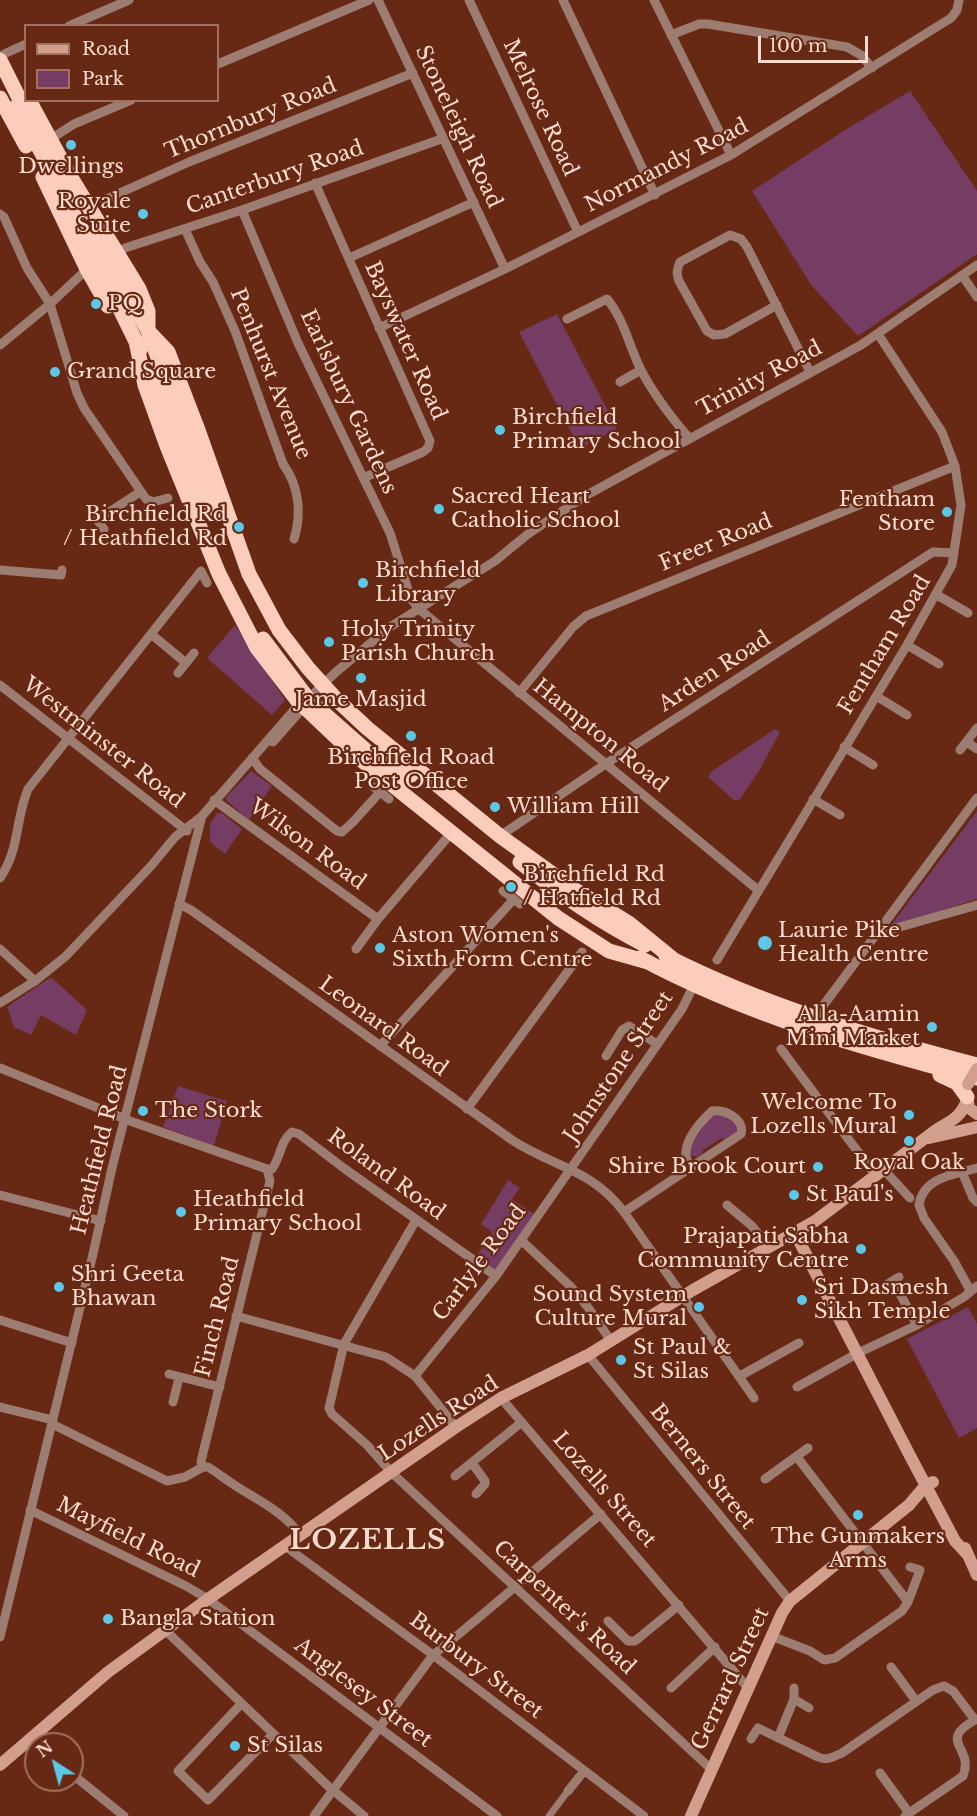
<!DOCTYPE html>
<html>
<head>
<meta charset="utf-8">
<style>
	body { margin:0 }
	#map { position:relative; width:977px; height:1816px; overflow:hidden; background:#672913; font-family:"Libre Baskerville",serif }
	canvas { display:block }
	.legend { position:absolute; left:24px; top:24px; width:195px; height:78px; box-sizing:border-box; background:#672913; border:2px solid #a3715f; margin:0; padding:8px 10px; list-style:none; font-size:18px; color:#fcdcd1 }
	.legend li { display:flex; align-items:center; gap:12px; height:30px }
	.legend b { width:30px; border:2px solid #a3715f }
	.north { position:absolute; left:24px; top:1732px; width:60px; height:60px; box-sizing:border-box; background:#672913; border:2px solid #a3715f; border-radius:50%; rotate:324deg; font-size:16px; font-weight:700; line-height:24px; text-align:center; color:#fcdcd1 }
	.north::after { content:''; display:block; margin:auto; width:21px; height:27px; background:#5bc8e7; clip-path:polygon(50% 0,100% 100%,50% 72%,0 100%) }
	.scale { position:absolute; left:758px; top:36px; width:110px; height:27px; box-sizing:border-box; border:3px solid #fcdcd1; border-top:0; padding-left:8px; font-size:18px; line-height:21px; white-space:nowrap; color:#fcdcd1; -webkit-text-stroke:4px #672913; paint-order:stroke }
</style>
</head>
<body>
<div id="map">
<canvas width="977" height="1816"></canvas>
<ul class="legend">
<li><b style="height:8px;background:#d29f8e"></b>Road</li>
<li><b style="height:16px;background:#753c64"></b>Park</li>
</ul>
<div class="north">N</div>
<div class="scale">100 m</div>
</div>
<script>
const ctx = document.querySelector('canvas').getContext('2d');
ctx.lineJoin = 'round';
function fill(path, color) { ctx.fillStyle = color; ctx.fill(path, 'evenodd'); }
function stroke(path, color, width, dash) { ctx.strokeStyle = color; ctx.lineWidth = width; ctx.lineCap = dash ? 'butt' : 'round'; ctx.setLineDash(dash || []); ctx.stroke(path); }
function write(font, color, halo, rows, align = 'center') {
  ctx.font = font + ' "Libre Baskerville",serif'; ctx.lineWidth = 4.5; ctx.setLineDash([]); ctx.textBaseline = 'middle'; ctx.strokeStyle = halo; ctx.fillStyle = color; for (const [text, x, y, turn = 0] of rows) {
    ctx.save(); ctx.translate(x, y); ctx.rotate((+turn || 0) * Math.PI / 180); ctx.textAlign = isNaN(turn) ? turn : align; if (halo) ctx.strokeText(text, 0, 0); ctx.fillText(text, 0, 0); ctx.restore();
  }
}
fill(new Path2D(`
	M910,91L977,191V254L858,336L812,286L752,191L845,130Z
	M557,314L617,428L580,449L519,332Z
	M235,625L285,700L272,715L207,658Z
	M775,729L780,732L759,771L740,799L735,801L708,777L712,771Z
	M251,771L272,786L249,820L227,801L226,797Z
	M977,811V899L889,928Z
	M217,813H222L242,829L225,854L210,842V824Z
	M51,977L87,1010L76,1035L41,1015L31,1035L14,1027L7,1007Z
	M178,1086L227,1101L214,1146L163,1127Z
	M722,1113L738,1126L736,1132L725,1140L722,1138L703,1150L702,1154L697,1157L691,1155L689,1148L710,1117Z
	M508,1180L520,1188L512,1199L534,1214L495,1272L476,1257L492,1232L481,1224Z
	M968,1307L977,1324V1428L959,1438L907,1339Z`), '#753c64');
stroke(new Path2D(`
	M549,1816L568,1791`), '#9d7d72', 7);
stroke(new Path2D(`
	M378,0L505,269
	M469,0L578,232
	M563,0L655,195
	M654,0L731,155
	M69,26L129,0
	M671,35L699,24H708L847,47L861,55L872,68
	M4,54L26,44
	M218,64L369,0
	M49,140L74,124L131,100
	M315,183L430,441L428,448L423,452L363,478
	M104,200L189,162L413,73
	M242,210L298,343L390,533L411,599L419,609C531,703 645,795 758,890
	M0,214L4,217L27,268L50,304L77,393L84,408L146,499L153,502L168,498
	M185,229L200,262L213,282L235,331L283,464C299,486 302,513 294,539
	M118,253L125,248L242,210L444,138
	M349,258L474,202
	M962,275L977,297
	M777,305L725,334L714,335L707,331L679,281C676,273 677,269 680,262L730,235L741,239L747,247L810,372
	M567,319L607,299C624,319 629,346 641,370C654,395 671,417 689,438
	M379,328L505,269L731,155L951,18L957,10L959,0
	M0,345L50,304L87,269
	M620,382L641,370
	M104,529L97,520L140,492
	M0,570L61,575L62,570
	M937,595L968,613
	M151,634L186,663
	M907,645L939,664
	M178,673L194,653
	M0,685L187,831
	M519,693L573,627L586,616L955,466
	M876,696L907,715
	M273,742L301,710
	M967,742L977,749
	M844,747L873,765
	M960,750L977,728
	M252,758L260,769L337,831L342,832L353,822L380,792
	M374,787L389,799
	M813,799L840,815
	M214,800L378,919
	M500,836L607,763L933,552L954,553
	M0,878C20,849 15,820 28,789L201,571L207,583
	M503,891L520,904
	M179,904L191,910L512,1140C553,1167 592,1169 624,1212L754,1398
	M875,934L977,905
	M0,949L35,981
	M356,949L378,919L452,832
	M717,960L907,645L952,565L961,505L955,466L942,432L878,334
	M0,1003L35,981L66,956L151,866L175,837L202,816
	M820,1010L977,798
	M380,1046L514,899
	M781,1049L876,1176
	M606,1056L622,1030L629,1026L657,1044
	M0,1068L130,1121L267,1169
	M467,1109L582,952
	M267,1169H272C281,1157 280,1141 292,1132L299,1134L345,1169L496,1276
	M884,1170L910,1198
	M962,1172L973,1198L977,1202
	M0,1195L101,1221
	M727,1205L752,1226L769,1247
	M624,1212L741,1134C745,1119 725,1109 712,1111C698,1124 676,1149 691,1167
	M416,1220L344,1344L329,1408L332,1414L367,1445L392,1473L711,1769
	M521,1240L570,1286L587,1306L611,1341
	M893,1281L917,1325
	M886,1285L899,1277
	M970,1290L954,1261L924,1218L919,1205C923,1177 955,1174 977,1168
	M236,1316L386,1357L415,1376L456,1427
	M0,1320L72,1343
	M588,1355L790,1601
	M169,1374L220,1387
	M415,1376L496,1276L682,1009L694,985
	M740,1376L799,1343
	M797,1387L858,1353L917,1325L964,1297L977,1286
	M501,1398L748,1688
	M173,1402L179,1378
	M0,1407L53,1420
	M52,1424L167,1481L185,1477L203,1467
	M797,1457L908,1602
	M472,1463L485,1481V1484L476,1494
	M203,1467L201,1462L203,1453L270,1181L267,1169
	M203,1467H208C218,1473 226,1480 236,1486C259,1501 284,1512 300,1535
	M455,1476L522,1422
	M765,1479L808,1448
	M30,1510L186,1586L208,1599L497,1816
	M285,1546L433,1655L644,1816
	M608,1621L628,1641H635L679,1605
	M165,1630L328,1786L364,1816
	M771,1636L810,1651L824,1660L835,1658L902,1611L908,1602L920,1570L910,1567
	M0,1637L93,1254L112,1168L202,816L295,709L302,705L336,672L390,627L495,561L528,534L585,496L861,345L977,265
	M891,1667L916,1701
	M671,1688L715,1647
	M794,1699L809,1708
	M241,1704L178,1771L208,1800L273,1734
	M778,1738L794,1699V1688
	M751,1739L758,1728L818,1757C827,1761 833,1757 842,1753L933,1690L944,1686L953,1691L975,1720
	M880,1773L909,1813
	M72,1774L124,1816
	M568,1791L584,1771
	M314,1816L433,1655C490,1610 545,1560 601,1514
	M905,1816L963,1776C975,1747 935,1741 977,1719`), '#9d7d72', 9);
stroke(new Path2D(`
	M967,1096L969,1108L977,1114
	M929,1138L977,1127
	M795,1233L907,1450L955,1541L967,1554
	M965,1548L977,1575
	M0,1765L108,1672L208,1599L456,1427L501,1398L588,1355L693,1290L815,1221L936,1130C952,1120 959,1119 967,1101
	M691,1816L782,1613L790,1601L909,1505L926,1485L933,1482`), '#d29f8e', 12);
stroke(new Path2D(`
	M0,60L27,114
	M0,98L26,146
	M29,100L70,176L139,289L148,311V331L168,352L198,430L249,574L279,630L308,668L336,699L367,728L500,836L575,890L630,924L673,959
	M17,106L70,207L140,350
	M43,177L87,269L108,306
	M97,236L148,331L217,514
	M136,341L145,385L167,446L219,574L257,648L297,700L355,755L558,918L609,951L648,962
	M151,375L179,440L204,511
	M520,862C559,894 600,922 645,945
	M666,956C764,1006 871,1037 977,1065
	M640,958C746,1015 862,1048 977,1078
	M940,1075L957,1083L967,1097`), '#fcccbc', 15);
stroke(new Path2D(`
	M968,1084L977,1069`), '#d29f8e', 12);
stroke(new Path2D(`
	M263,639L309,700L404,784
	M383,753L411,775`), '#fcccbc', 15);
for (const [x, y, r, color] of [
	[71,145,6,"#5bc8e7"],
	[143,214,6,"#5bc8e7"],
	[96,304,6,"#5bc8e7"],
	[55,372,6,"#5bc8e7"],
	[500,430,6,"#5bc8e7"],
	[439,509,6,"#5bc8e7"],
	[947,512,6,"#5bc8e7"],
	[239,527,6,"#5bc8e7"],
	[363,583,6,"#5bc8e7"],
	[329,642,6,"#5bc8e7"],
	[361,678,6,"#5bc8e7"],
	[411,736,6,"#5bc8e7"],
	[495,807,6,"#5bc8e7"],
	[511,887,6,"#5bc8e7"],
	[765,943,8,"#5bc8e7"],
	[380,948,6,"#5bc8e7"],
	[932,1027,6,"#5bc8e7"],
	[143,1111,6,"#5bc8e7"],
	[909,1115,6,"#5bc8e7"],
	[909,1141,6,"#5bc8e7"],
	[818,1167,6,"#5bc8e7"],
	[794,1195,6,"#5bc8e7"],
	[181,1212,6,"#5bc8e7"],
	[861,1249,6,"#5bc8e7"],
	[59,1287,6,"#5bc8e7"],
	[802,1300,6,"#5bc8e7"],
	[699,1307,6,"#5bc8e7"],
	[621,1360,6,"#5bc8e7"],
	[858,1515,6,"#5bc8e7"],
	[108,1619,6,"#5bc8e7"],
	[235,1746,6,"#5bc8e7"]
]) { const dot = new Path2D(); dot.arc(x, y, r, 0, 2 * Math.PI); ctx.fillStyle = color; ctx.fill(dot); stroke(dot, '#672913', 2); }
write('21px', '#fcdcd1', '#672913', [
	["Melrose Road",540,108,65],
	["Thornbury Road",251,119,-22],
	["Stoneleigh Road",458,127,65],
	["Normandy Road",667,166,-27],
	["Canterbury Road",275,178,-19],
	["Bayswater Road",405,341,66],
	["Penhurst Avenue",270,374,68],
	["Trinity Road",760,379,-28],
	["Earlsbury Gardens",348,402,65],
	["Freer Road",716,543,-22],
	["Fentham Road",885,645,-59],
	["Arden Road",715,672,-33],
	["Hampton Road",600,736,39],
	["Westminster Road",103,743,38],
	["Wilson Road",307,845,36],
	["Leonard Road",383,1027,36],
	["Johnstone Street",619,1067,-56],
	["Heathfield Road",100,1150,-76],
	["Roland Road",386,1175,36],
	["Carlyle Road",480,1263,-53],
	["Finch Road",218,1317,-76],
	["Lozells Road",439,1419,-33],
	["Berners Street",702,1467,51],
	["Lozells Street",604,1490,49],
	["Mayfield Road",128,1538,26],
	["Carpenter's Road",564,1608,43],
	["Burbury Street",476,1666,37],
	["Gerrard Street",731,1679,-65],
	["Anglesey Street",363,1693,37]
]);
write('21px', '#fcdcd1', '#672913', [
	["Dwellings",71,167,"center"],
	["Royale",131,202,"right"],
	["Suite",131,226,"right"],
	["PQ",108,304],
	["Grand Square",67,372],
	["Birchfield",512,418],
	["Primary School",512,442],
	["Sacred Heart",451,497],
	["Catholic School",451,521],
	["Fentham",935,500,"right"],
	["Store",935,524,"right"],
	["Birchfield Rd",227,515,"right"],
	["/ Heathfield Rd",227,539,"right"],
	["Birchfield",375,571],
	["Library",375,595],
	["Holy Trinity",341,630],
	["Parish Church",341,654],
	["Jame Masjid",361,700,"center"],
	["Birchfield Road",411,758,"center"],
	["Post Office",411,782,"center"],
	["William Hill",507,807],
	["Birchfield Rd",523,875],
	["/ Hatfield Rd",523,899],
	["Laurie Pike",778,931],
	["Health Centre",778,955],
	["Aston Women's",392,936],
	["Sixth Form Centre",392,960],
	["Alla-Aamin",920,1015,"right"],
	["Mini Market",920,1039,"right"],
	["Welcome To",897,1103,"right"],
	["Lozells Mural",897,1127,"right"],
	["The Stork",155,1111],
	["Royal Oak",909,1163,"center"],
	["Shire Brook Court",806,1167,"right"],
	["St Paul's",806,1195],
	["Heathfield",193,1200],
	["Primary School",193,1224],
	["Prajapati Sabha",849,1237,"right"],
	["Community Centre",849,1261,"right"],
	["Shri Geeta",71,1275],
	["Bhawan",71,1299],
	["Sri Dasmesh",814,1288],
	["Sikh Temple",814,1312],
	["Sound System",687,1295,"right"],
	["Culture Mural",687,1319,"right"],
	["St Paul &",633,1348],
	["St Silas",633,1372],
	["The Gunmakers",858,1537,"center"],
	["Arms",858,1561,"center"],
	["Bangla Station",120,1619],
	["St Silas",247,1746]
], 'left');
ctx.letterSpacing = '1.5px';
write('bold 27px', '#f9dacf', '#672913', [
	["LOZELLS",368,1541]
]);
ctx.letterSpacing = '0px';
</script>
</body>
</html>
